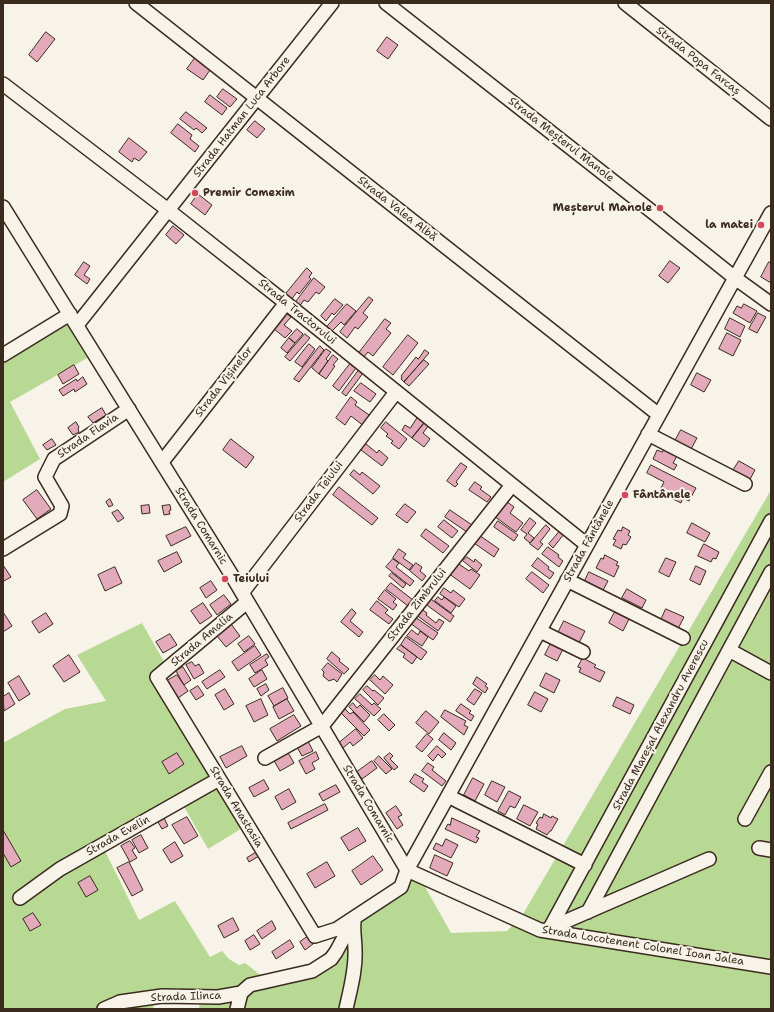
<!DOCTYPE html>
<html>
<head>
<meta charset="utf-8">
<style>
	body { margin:0 }
	#map { position:relative; width:774px; height:1012px; overflow:hidden; background:#f7f3e8; font-family:"Shantell Sans",sans-serif }
	canvas { display:block }
	.frame { position:absolute; inset:0; border:4px solid #3b2a1e; pointer-events:none }
</style>
</head>
<body>
<div id="map">
<canvas width="774" height="1012"></canvas>
<div class="frame"></div>
</div>
<script>
const ctx = document.querySelector('canvas').getContext('2d');
ctx.lineJoin = 'round';
function fill(path, color) { ctx.fillStyle = color; ctx.fill(path, 'evenodd'); }
function stroke(path, color, width, dash) { ctx.strokeStyle = color; ctx.lineWidth = width; ctx.lineCap = dash ? 'butt' : 'round'; ctx.setLineDash(dash || []); ctx.stroke(path); }
function write(font, color, halo, rows, align = 'center') {
  ctx.font = font + ' "Shantell Sans",sans-serif'; ctx.lineWidth = 4; ctx.setLineDash([]); ctx.textBaseline = 'middle'; ctx.strokeStyle = halo; ctx.fillStyle = color; for (const [text, x, y, turn = 0] of rows) {
    ctx.save(); ctx.translate(x, y); ctx.rotate((+turn || 0) * Math.PI / 180); ctx.textAlign = isNaN(turn) ? turn : align; if (halo) ctx.strokeText(text, 0, 0); ctx.fillText(text, 0, 0); ctx.restore();
  }
}
fill(new Path2D(`
	M61,314L87,358L10,402L40,459L3,482V351Z
	M771,490V1009H199L200,1002L154,1001L153,1009H3V743L65,709L106,701L77,655L142,623L166,665L151,675L244,827L208,849L183,805L104,849L139,920L175,901L210,957L222,951L229,959L239,965L245,963L263,977L312,965L361,918L410,875L424,885L451,933L507,931L523,914Z`), '#b8d993');
const building = new Path2D(`
	M46,32L55,39L37,62L29,55Z
	M387,37L398,45L388,59L377,51Z
	M195,58L210,70L203,80L187,69Z
	M223,89L237,99L230,107L217,97Z
	M210,95L227,108L222,115L205,102Z
	M186,112L207,128L202,133L196,128L194,130L180,119Z
	M255,121L265,129L257,138L247,130Z
	M178,124L192,135L190,139L199,146L195,152L171,133Z
	M129,138L147,152L139,161L134,158L132,162L119,152Z
	M198,194L212,205L205,215L191,204Z
	M173,226L184,235L176,244L166,235Z
	M670,261L680,268L668,283L659,276Z
	M84,262L90,266L84,275L90,279L87,284L75,275Z
	M769,262L771,263V283L761,277Z
	M307,268L312,273L309,277L311,279L299,294L297,292L291,300L285,295Z
	M314,278L325,287L319,294L316,292L308,302L304,300L299,307L295,303Z
	M369,297L373,300L363,313L368,317L358,329L355,327L347,338L340,332Z
	M335,299L343,305L334,315L332,313L326,321L321,316Z
	M347,304L356,311L344,325L341,322L331,332L326,328Z
	M744,304L757,311L750,323L733,313L737,306L741,308Z
	M286,313L291,317L284,325L292,331L285,338L273,328Z
	M758,313L766,317L757,333L749,329Z
	M730,318L745,326L740,337L725,329Z
	M385,319L391,323L386,329L391,333L373,356L368,352L364,357L359,353Z
	M297,329L303,334L295,343L289,338Z
	M727,333L741,340L733,356L719,349Z
	M305,334L310,338L290,361L285,357Z
	M408,335L418,343L393,375L383,367Z
	M289,338L295,343L287,353L281,348Z
	M309,344L315,349L302,367L295,362Z
	M320,346L324,350L299,382L294,379Z
	M326,349L331,352L326,359L328,361L319,374L312,368Z
	M425,350L429,353L404,382L401,379L402,377L401,376L416,357L418,359Z
	M333,355L338,359L333,365L335,366L326,379L319,374Z
	M424,360L429,364L409,386L404,382Z
	M350,364L356,368L339,391L333,386Z
	M74,365L79,374L63,384L58,375Z
	M359,370L363,373L346,396L342,393Z
	M697,373L711,380L704,392L691,385Z
	M83,377L87,384L75,392L74,389L63,396L59,390L76,379L77,381Z
	M361,383L376,394L370,402L354,391Z
	M351,397L357,402L355,405L372,417L365,427L351,416L345,425L336,418Z
	M102,408L106,415L93,423L88,417Z
	M418,417L425,422L412,438L402,430L405,425L410,428Z
	M76,422L79,427L78,429L79,432L73,435L68,428Z
	M386,422L407,439L399,449L391,443L393,441L386,436L388,434L381,428Z
	M425,422L429,425L423,433L430,439L424,447L412,438Z
	M681,430L697,438L690,451L674,443Z
	M52,439L56,445L47,450L43,445Z
	M231,439L254,457L246,468L223,450Z
	M366,444L377,453L379,450L388,458L382,466L361,450Z
	M664,449L677,456L673,463L677,465L674,470L653,459L657,450L662,452Z
	M739,461L755,470L748,483L731,474Z
	M461,463L467,467L456,482L458,484L455,487L447,481Z
	M651,465L696,488L689,501L683,498L681,503L659,492L664,482L647,473Z
	M354,470L360,475L362,472L380,486L373,494L350,475Z
	M475,482L482,487L480,489L491,497L487,502L469,490Z
	M339,487L378,518L372,525L333,495Z
	M37,490L51,509L37,519L23,500Z
	M110,499L113,505L109,507L106,502Z
	M506,501L514,507L510,513L523,523L516,532L494,516Z
	M405,504L416,512L407,523L396,515Z
	M149,505L150,513L142,514L141,506Z
	M170,505L171,510L169,511L170,514L164,515L162,506Z
	M118,510L124,518L118,522L112,513Z
	M450,510L472,525L467,532L445,517Z
	M530,518L536,523L528,533L534,538L530,543L524,538L527,534L521,530Z
	M444,520L458,531L452,538L438,527Z
	M498,521L518,535L514,541L494,527Z
	M692,523L710,533L705,542L687,533Z
	M546,525L550,529L540,542L543,544L538,550L530,544Z
	M186,527L191,536L171,546L166,536Z
	M623,527L630,531L628,535L631,537L626,545L623,544L621,549L613,545L616,540L613,539L618,530L621,531Z
	M426,529L449,546L443,553L421,536Z
	M560,531L564,534L553,548L549,544Z
	M479,535L499,549L494,557L474,543Z
	M704,544L719,552L716,559L713,558L711,562L698,556Z
	M548,547L559,555L558,557L563,561L559,567L542,554Z
	M399,549L406,554L403,558L413,565L409,570L393,558Z
	M177,552L182,562L164,572L158,561Z
	M605,555L618,562L616,565L619,566L614,577L596,568L601,558L603,559Z
	M467,557L474,562L475,559L482,565L477,572L463,561Z
	M538,558L549,567L548,569L554,573L550,579L532,566Z
	M666,558L676,562L669,577L659,572Z
	M393,559L399,563L396,567L414,581L410,586L386,567Z
	M456,562L469,571L471,569L480,575L470,589L448,573Z
	M416,563L422,567L420,571L426,576L422,581L410,571Z
	M3,565L11,577L4,581L3,579Z
	M696,566L706,571L700,585L690,580Z
	M115,567L122,583L105,591L98,575Z
	M532,572L549,585L543,593L526,579Z
	M589,572L608,581L601,594L583,585Z
	M392,573L406,584L403,588L389,576Z
	M211,581L217,590L206,598L200,588Z
	M391,583L413,600L408,606L386,589Z
	M444,588L451,593L453,590L465,599L459,607L440,594Z
	M627,589L646,600L642,608L622,598Z
	M385,590L396,599L393,602L397,605L393,610L378,599Z
	M224,595L231,604L217,615L210,605Z
	M428,597L454,616L450,622L424,603Z
	M438,597L442,600L444,597L456,606L451,613L435,601Z
	M377,601L388,610L385,613L393,619L389,624L370,610Z
	M203,603L212,616L200,624L191,611Z
	M420,608L427,613L426,615L436,623L439,619L444,622L438,631L415,614Z
	M352,609L356,613L350,621L363,632L359,637L341,622Z
	M666,609L684,617L678,629L661,620Z
	M3,612L12,626L3,632Z
	M615,612L629,619L623,631L609,623Z
	M46,613L53,624L39,633L32,622Z
	M415,617L438,633L433,640L410,623Z
	M564,621L585,631L579,643L558,633Z
	M231,624L240,636L226,647L217,636Z
	M412,630L418,635L420,631L428,637L422,646L407,636Z
	M170,634L177,645L163,653L156,642Z
	M249,636L255,644L244,652L238,644Z
	M406,637L427,652L421,660L401,645Z
	M551,643L563,649L557,661L545,655Z
	M401,645L417,657L412,664L403,657L405,654L397,649Z
	M255,646L261,655L238,671L232,662Z
	M332,652L340,659L339,661L349,669L344,674L327,659Z
	M267,654L269,657L265,660L268,665L255,673L250,665Z
	M69,655L80,672L64,682L53,666Z
	M583,658L596,665L594,667L605,672L600,682L579,672L581,668L578,667Z
	M192,662L195,666L199,664L204,673L194,679L186,665Z
	M328,663L342,674L337,682L334,679L329,681L323,676L324,672L322,670Z
	M183,667L191,680L184,685L176,671Z
	M220,670L225,677L207,689L202,682Z
	M262,670L267,679L254,687L249,679Z
	M546,673L560,680L554,693L540,686Z
	M177,675L188,691L178,698L167,681Z
	M375,675L380,680L383,676L393,685L385,694L370,680Z
	M19,676L30,694L19,701L8,683Z
	M477,677L487,684L485,686L488,688L485,693L473,684Z
	M266,684L269,690L261,696L257,689Z
	M198,686L204,695L196,700L190,691Z
	M367,686L373,691L374,690L384,698L378,705L363,690Z
	M283,688L288,698L274,706L268,696Z
	M225,689L234,704L224,710L215,695Z
	M475,689L482,693L474,705L467,700Z
	M535,692L548,699L541,712L528,705Z
	M9,693L15,704L4,711L3,697Z
	M360,694L372,705L374,703L381,709L374,716L355,699Z
	M617,697L634,705L630,714L613,706Z
	M261,699L268,715L254,722L246,706Z
	M287,699L294,711L279,719L273,707Z
	M353,703L357,708L360,705L370,715L364,722L349,707Z
	M461,704L471,711L469,713L474,716L471,721L456,711Z
	M343,707L350,714L353,712L370,730L364,736L339,711Z
	M445,710L466,721L464,725L468,727L464,735L441,717Z
	M426,711L439,722L429,734L416,723Z
	M384,714L395,725L389,731L378,720Z
	M294,715L301,726L277,741L270,729Z
	M356,729L363,738L353,746L350,742L343,748L339,743Z
	M444,733L456,743L451,750L439,740Z
	M427,734L433,739L422,752L416,747Z
	M308,741L313,751L302,756L297,747Z
	M242,746L247,756L226,768L220,757Z
	M437,746L446,754L442,758L438,754L433,761L428,756Z
	M287,751L294,763L280,771L273,759Z
	M316,752L319,759L312,763L315,769L306,774L299,761Z
	M177,753L184,764L169,774L162,762Z
	M390,753L393,756L390,759L398,767L394,770L384,758Z
	M379,756L392,769L386,774L374,761Z
	M372,761L377,768L362,779L357,772Z
	M428,763L434,767L432,770L446,781L442,786L422,771Z
	M415,774L424,779L422,782L428,786L424,792L410,782Z
	M473,778L484,784L475,801L464,795Z
	M264,780L269,789L254,797L249,788Z
	M492,781L505,787L497,802L485,795Z
	M336,785L340,792L323,801L319,794Z
	M289,789L296,802L282,810L275,797Z
	M509,791L521,797L515,808L510,806L505,815L498,811Z
	M325,804L328,810L291,829L288,823Z
	M524,805L538,812L530,826L517,819Z
	M396,806L402,815L398,817L403,825L397,829L386,813Z
	M544,814L551,818L552,816L558,819L551,831H550L547,835L536,829L538,824L536,823L540,817L542,818Z
	M187,817L198,836L184,844L172,825Z
	M164,818L168,826L162,829L158,822Z
	M452,818L480,831L476,837L479,838L476,843L445,829L448,824L450,825Z
	M358,828L366,841L349,851L341,838Z
	M3,830L21,861L11,867L3,853Z
	M141,835L148,848L139,853L132,840Z
	M446,839L458,845L451,858L433,849L436,843L442,846Z
	M130,841L135,848L132,850L137,858L130,862L121,846Z
	M175,842L183,856L171,863L163,850Z
	M257,852L259,856L249,862L247,858Z
	M435,855L453,863L447,876L430,868Z
	M373,856L383,870L361,885L352,871Z
	M129,862L143,890L132,896L117,868Z
	M327,862L335,876L315,888L307,874Z
	M90,876L98,890L86,897L78,883Z
	M33,913L41,925L30,931L23,919Z
	M233,918L239,930L224,938L218,926Z
	M272,921L276,929L262,939L257,931Z
	M254,935L260,944L250,950L245,941Z
	M307,937L313,944L305,950L300,942Z
	M290,940L294,947L276,959L272,952Z`);
fill(building, '#e3aabc');
stroke(building, '#3b2a1e', 1);
const minor = new Path2D(`
	M136,3L659,415
	M386,3L655,214L735,278L771,304
	M625,3L771,119
	M3,84L168,210L286,303L587,545
	M3,207L231,574L407,870
	M77,325L332,3
	M3,355L70,314
	M648,434L745,484
	M162,462L286,303
	M3,549L60,514L62,506L45,477L54,459L129,409
	M567,580L683,638
	M242,593L396,392
	M247,602L157,677L315,936L337,929L401,887L407,870L771,213
	M540,631L583,652
	M729,650L771,673
	M265,758L322,726L512,485
	M448,796L585,865
	M745,819L771,772
	M759,848L771,850
	M407,870L540,930L771,967
	M20,898L60,869L219,779
	M588,912L771,572
	M550,928L771,521
	M548,929L709,859
	M104,1009L120,1002L162,996L218,997L241,993L250,985L312,971L331,959L336,952L354,919
	M237,1009L241,993
	M346,1009C350,990 356,970 355,950C355,940 353,932 354,922`);
stroke(minor, '#3b2a1e', 16);
stroke(minor, '#f7f3e8', 13);
for (const [x, y, r, color] of [
	[195,193,4,"#d1495b"],
	[660,208,4,"#d1495b"],
	[761,225,4,"#d1495b"],
	[625,495,4,"#d1495b"],
	[225,579,4,"#d1495b"]
]) { const dot = new Path2D(); dot.arc(x, y, r, 0, 2 * Math.PI); ctx.fillStyle = color; ctx.fill(dot); stroke(dot, '#f7f3e8', 1.5); }
write('11px', '#3b2a1e', '#f7f3e8', [
	["Strada Popa Farcaș",698,61,38],
	["Strada Hatman Luca Arbore",242,117,-52],
	["Strada Meșterul Manole",561,140,38],
	["Strada Valea Albă",397,209,38],
	["Strada Tractorului",297,312,39],
	["Strada Vișinelor",224,382,-52],
	["Strada Flavia",88,436,-34],
	["Strada Teiului",319,492,-53],
	["Strada Comarnic",201,526,58],
	["Strada Fântânele",589,541,-61],
	["Strada Zimbrului",417,605,-52],
	["Strada Amalia",202,640,-40],
	["Strada Mareșal Alexandru Averescu",661,725,-62],
	["Strada Comarnic",368,804,59],
	["Strada Anastasia",236,807,59],
	["Strada Evelin",118,836,-29],
	["Strada Locotenent Colonel Ioan Jalea",643,946,9],
	["Strada Ilinca",186,997,-2]
]);
write('bold 11px', '#3b2a1e', '#f7f3e8', [
	["Premir Comexim",203,193],
	["Meșterul Manole",652,208,"right"],
	["la matei",753,225,"right"],
	["Fântânele",633,495],
	["Teiului",233,579]
], 'left');
</script>
</body>
</html>
